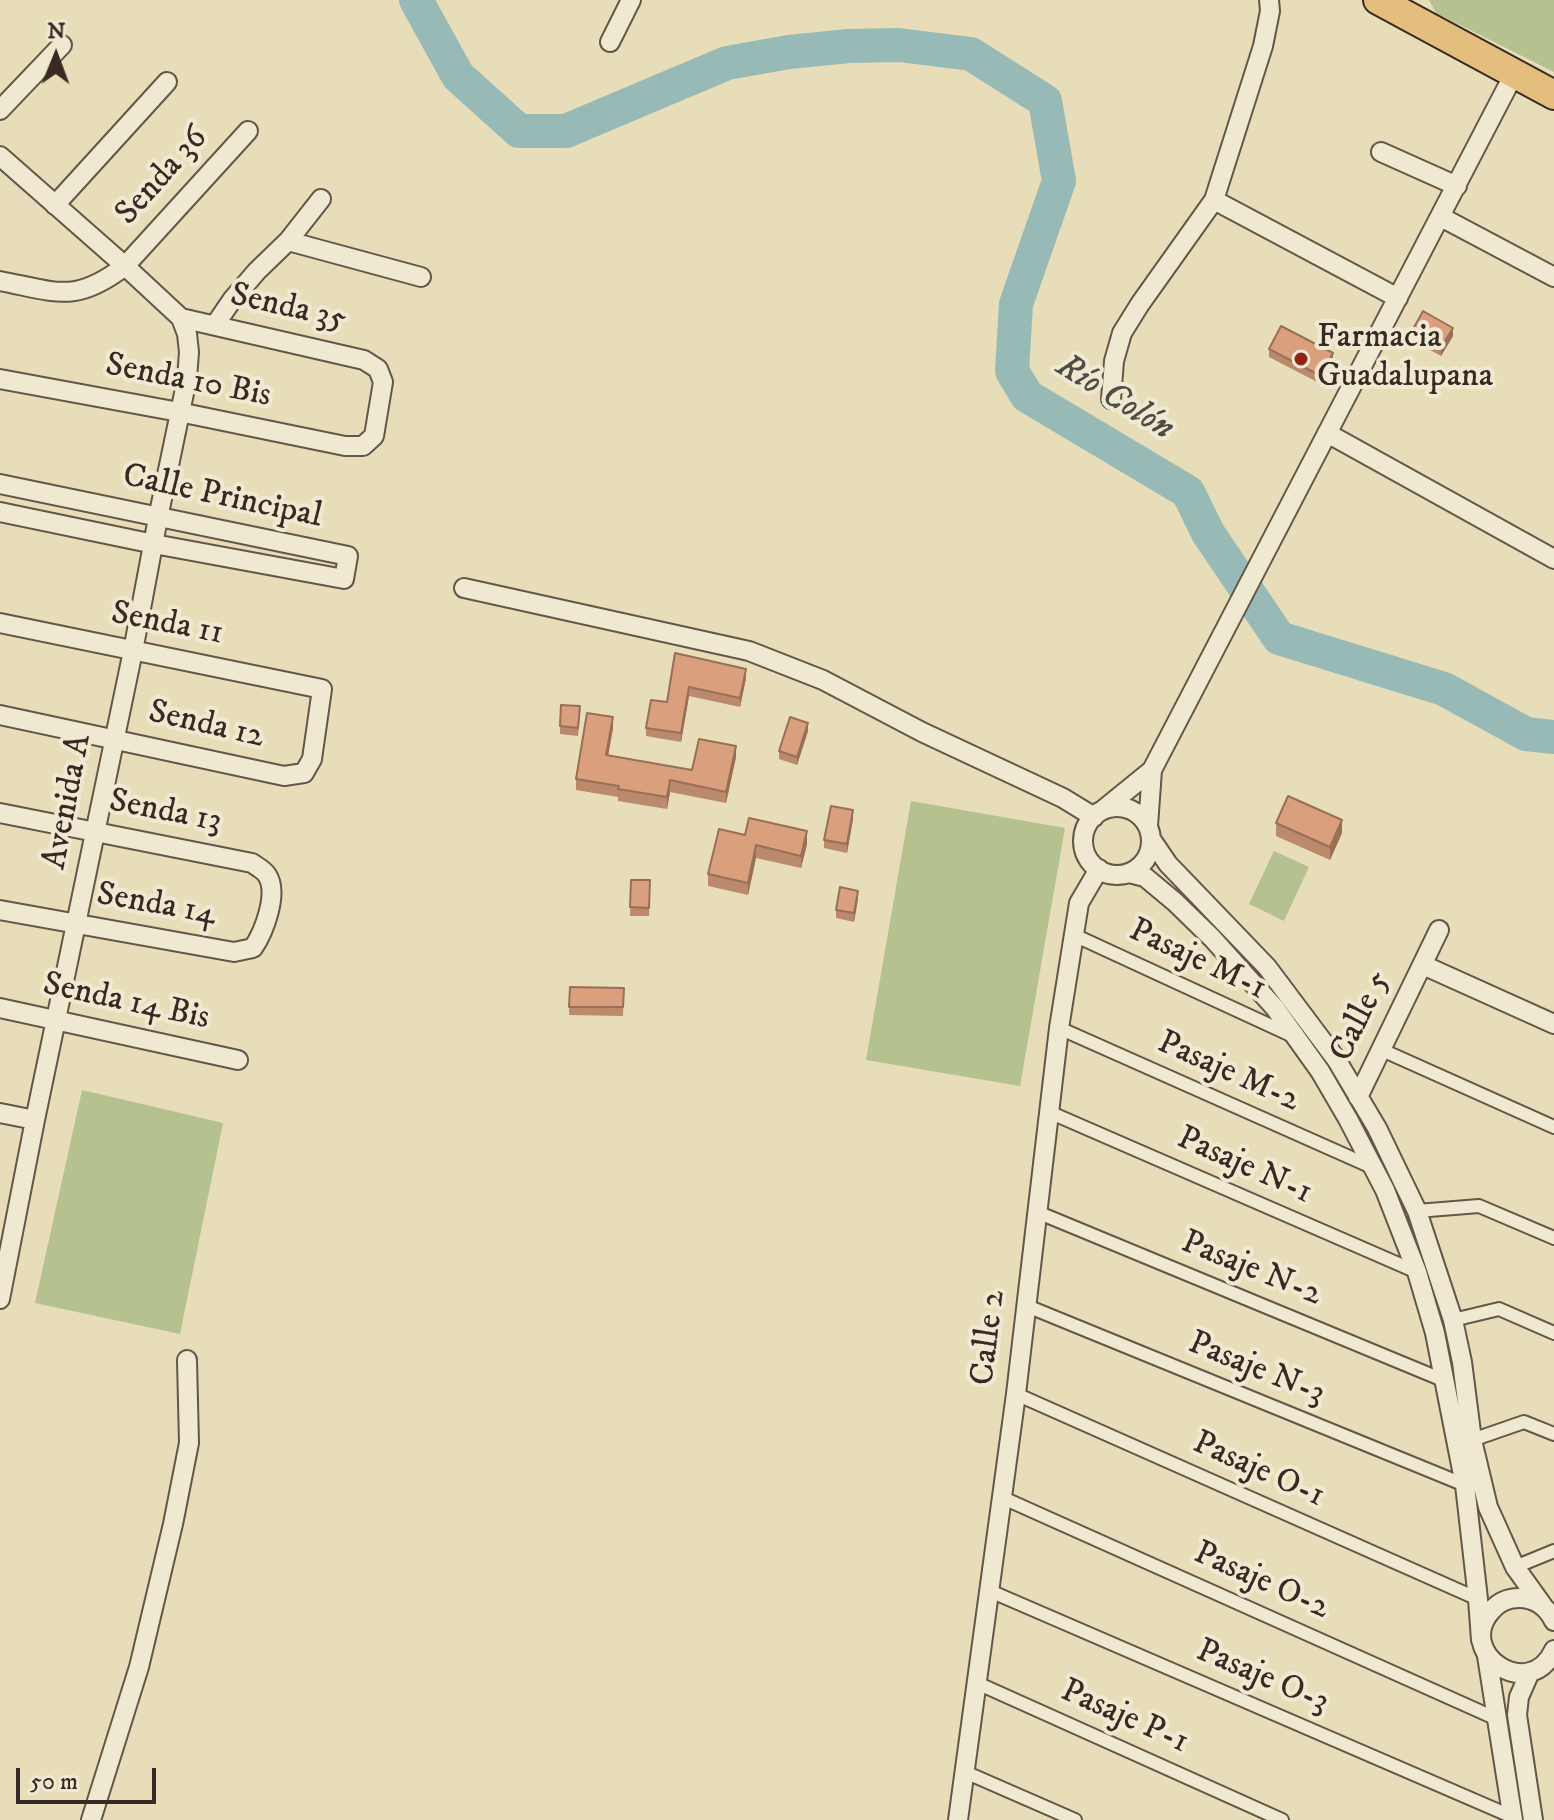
<!DOCTYPE html>
<html>
<head>
<meta charset="utf-8">
<style>
	body { margin:0 }
	#map { position:relative; width:1554px; height:1820px; overflow:hidden; background:#e7ddb8; font-family:"IM FELL DW Pica",serif }
	canvas { display:block }
	.north { position:absolute; left:16px; top:16px; width:80px; height:80px; -webkit-text-stroke:6px #efe9d1; paint-order:stroke; rotate:1deg; font-size:22px; font-weight:700; line-height:32px; text-align:center; color:#382922 }
	.north::after { content:''; display:block; margin:auto; width:28px; height:36px; background:#382922; clip-path:polygon(50% 0,100% 100%,50% 72%,0 100%) }
	.scale { position:absolute; left:16px; top:1768px; width:140px; height:36px; box-sizing:border-box; border:4px solid #382922; border-top:0; padding-left:10px; font-size:24px; line-height:28px; white-space:nowrap; color:#382922; -webkit-text-stroke:6px #efe9d1; paint-order:stroke }
</style>
</head>
<body>
<div id="map">
<canvas width="1554" height="1820"></canvas>
<div class="north">N</div>
<div class="scale">50 m</div>
</div>
<script>
const ctx = document.querySelector('canvas').getContext('2d');
ctx.lineJoin = 'round';
function fill(path, color) { ctx.fillStyle = color; ctx.fill(path, 'evenodd'); }
function stroke(path, color, width, dash) { ctx.strokeStyle = color; ctx.lineWidth = width; ctx.lineCap = dash ? 'butt' : 'round'; ctx.setLineDash(dash || []); ctx.stroke(path); }
function write(font, color, halo, rows, align = 'center') {
  ctx.font = font + ' "IM FELL DW Pica",serif'; ctx.lineWidth = 8; ctx.setLineDash([]); ctx.textBaseline = 'middle'; ctx.strokeStyle = halo; ctx.fillStyle = color; for (const [text, x, y, turn = 0] of rows) {
    ctx.save(); ctx.translate(x, y); ctx.rotate((+turn || 0) * Math.PI / 180); ctx.textAlign = isNaN(turn) ? turn : align; if (halo) ctx.strokeText(text, 0, 0); ctx.fillText(text, 0, 0); ctx.restore();
  }
}
fill(new Path2D(`
	M1429,0H1554V72L1436,13Z
	M911,801L1065,828L1020,1086L866,1060Z
	M1274,851L1309,867L1284,921L1249,904Z
	M82,1090L223,1123L180,1334L35,1303Z`), '#b5c18f');
stroke(new Path2D(`
	M416,0L458,76L519,131H566L727,63L789,52L849,46L899,45L971,54L1045,101L1059,181L1016,304L1012,371L1027,396L1188,492L1208,533L1279,638L1444,689L1526,734L1554,737`), '#98bab6', 34);
const pedestrian = new Path2D(`
	M1074,935L1293,1036
	M1059,1028L1374,1168
	M1382,1050L1554,1127
	M1049,1112L1417,1272
	M1417,1211L1479,1206L1554,1238
	M1037,1212L1443,1380
	M1027,1306L1465,1485
	M1453,1320L1499,1309L1554,1333
	M1016,1394L1478,1599
	M1472,1440L1524,1422L1554,1434
	M1001,1497L1497,1719
	M1515,1567L1554,1551
	M990,1591L1513,1817
	M977,1683L1282,1820
	M965,1772L1075,1820`);
const minor = new Path2D(`
	M610,42L631,0
	M0,110L62,45
	M1381,152L1457,186
	M0,156L125,266L181,318L187,334L189,352L187,379L158,518L133,651L35,1120L0,1299
	M1214,200L1398,298
	M55,205L167,82
	M1441,217L1554,277
	M288,241L421,277
	M0,281C57,292 75,304 125,266L248,131
	M215,325L232,300L257,271L288,241L321,199
	M0,379L179,412L345,446H363L374,436L383,382L378,369L364,360L181,318
	M1111,399L1114,361L1122,333L1140,304L1214,200L1263,46L1270,11L1269,0
	M1327,433L1554,559
	M0,484L348,556L344,579L154,544L0,512
	M464,588L749,651L823,680L922,732L1063,798L1094,817
	M0,623L322,689L312,759L304,773L284,776L0,715
	M1083 841a34 34 0 1 1 68 0a34 34 0 1 1-68 0Z
	M1104,809L1152,770L1514,74
	M0,813L252,863C256,866 264,870 267,875C279,893 264,932 253,948L234,952L0,910
	M1148,826L1152,770
	M1151,839L1168,864L1267,967L1336,1059L1377,1128L1417,1211L1453,1320L1462,1362L1472,1440L1488,1507L1515,1567L1543,1606
	M1129,873L1145,877L1175,902L1212,938L1275,1008L1320,1071L1348,1119L1385,1190L1417,1272L1435,1333L1465,1485L1478,1599L1481,1640
	M1423,965L1554,1024
	M0,1008L238,1060
	M1358,1097L1439,930
	M0,1113L35,1120
	M1554,1621C1547,1607 1535,1598 1519,1598C1509,1598 1499,1602 1492,1610C1453,1652 1529,1704 1554,1650
	M1487,1656L1513,1820
	M1530,1672L1519,1697L1517,1715L1533,1820
	M91,1820L139,1667L173,1524L189,1443L187,1360
	M958,1820L1016,1394L1059,1028L1079,903L1099,869`);
const trunk = new Path2D(`
	M1378,0L1554,95`);
stroke(pedestrian, '#645648', 16);
stroke(minor, '#645648', 22);
stroke(trunk, '#382922', 32);
stroke(pedestrian, '#efe9d1', 12);
stroke(minor, '#efe9d1', 18);
stroke(trunk, '#e4be7c', 28);
fill(new Path2D(`
	M1412,331L1453,336L1441,356L1412,340Z
	M1269,349L1333,361L1321,384L1269,357Z
	M675,653L746,678L740,707L689,696L681,742L646,736V728L667,702Z
	M580,715L578,736L560,734V726Z
	M613,728L608,756L692,770L736,757L726,803L670,792L667,809L618,801V797L576,790V779Z
	M808,731L797,765L779,759V751Z
	M853,819L847,853L824,848V840Z
	M1276,823L1342,833L1330,860L1276,836Z
	M745,835L807,844L801,868L756,858L748,895L708,886V874Z
	M631,880H650L649,916H630Z
	M858,899L854,922L836,918V910Z
	M570,987L624,988L623,1016L569,1015Z`), '#bb896c');
fill(new Path2D(`
	M1453,328V336L1441,356V348Z
	M1333,353V361L1321,384V376Z
	M746,669V678L740,707V698Z
	M689,687V696L681,742V733Z
	M613,717V728L606,767V755Z
	M808,723V731L797,765V757Z
	M736,746V757L726,803V792Z
	M670,780V792L667,809V797Z
	M853,810V819L847,853V844Z
	M1342,820V833L1330,860V847Z
	M807,831V844L801,868V856Z
	M756,845V858L748,895V883Z
	M858,891V899L854,922V913Z`), '#996f58');
const building = new Path2D(`
	M1423,311L1453,328L1441,348L1412,331Z
	M1281,326L1333,353L1321,376L1269,349Z
	M675,653L746,669L740,698L689,687L681,733L646,728L651,700L667,702Z
	M561,705L580,706L578,728L560,726Z
	M587,713L613,717L606,755L692,770L699,739L736,746L726,792L670,780L667,797L618,789L619,786L576,779Z
	M790,717L808,723L797,757L779,751Z
	M1288,796L1342,820L1330,847L1276,823Z
	M831,806L853,810L847,844L824,840Z
	M749,818L807,831L801,856L756,845L748,883L708,874L719,829L745,835Z
	M631,880H650L649,908L630,907Z
	M840,887L858,891L854,913L836,910Z
	M570,987L624,988L623,1007H569Z`);
fill(building, '#da9f7d');
stroke(building, '#996f58', 2);
for (const [x, y, r, color] of [
	[1301,359,8,"#8f2418"]
]) { const dot = new Path2D(); dot.arc(x, y, r, 0, 2 * Math.PI); ctx.fillStyle = color; ctx.fill(dot); stroke(dot, '#efe9d1', 3); }
write('34px', '#382922', '#efe9d1', [
	["Senda 36",163,177,-48],
	["Senda 35",288,309,13],
	["Senda 10 Bis",188,382,11],
	["Calle Principal",222,498,12],
	["Senda 11",167,625,11],
	["Senda 12",206,726,13],
	["Avenida A",69,802,-79],
	["Senda 13",165,813,11],
	["Senda 14",156,906,10],
	["Pasaje M-1",1197,961,25],
	["Senda 14 Bis",126,1003,12],
	["Calle 5",1362,1017,-64],
	["Pasaje M-2",1228,1073,24],
	["Pasaje N-1",1244,1167,24],
	["Pasaje N-2",1251,1270,22],
	["Calle 2",990,1338,-83],
	["Pasaje N-3",1256,1370,22],
	["Pasaje O-1",1258,1471,24],
	["Pasaje O-2",1261,1582,24],
	["Pasaje O-3",1262,1678,23],
	["Pasaje P-1",1124,1718,24]
]);
write('34px', '#382922', '#efe9d1', [
	["Farmacia",1317,339],
	["Guadalupana",1317,378]
], 'left');
write('italic 36px', '#504d47', '#efe9d1', [
	["Río Colón",1114,399,32]
]);
</script>
</body>
</html>
